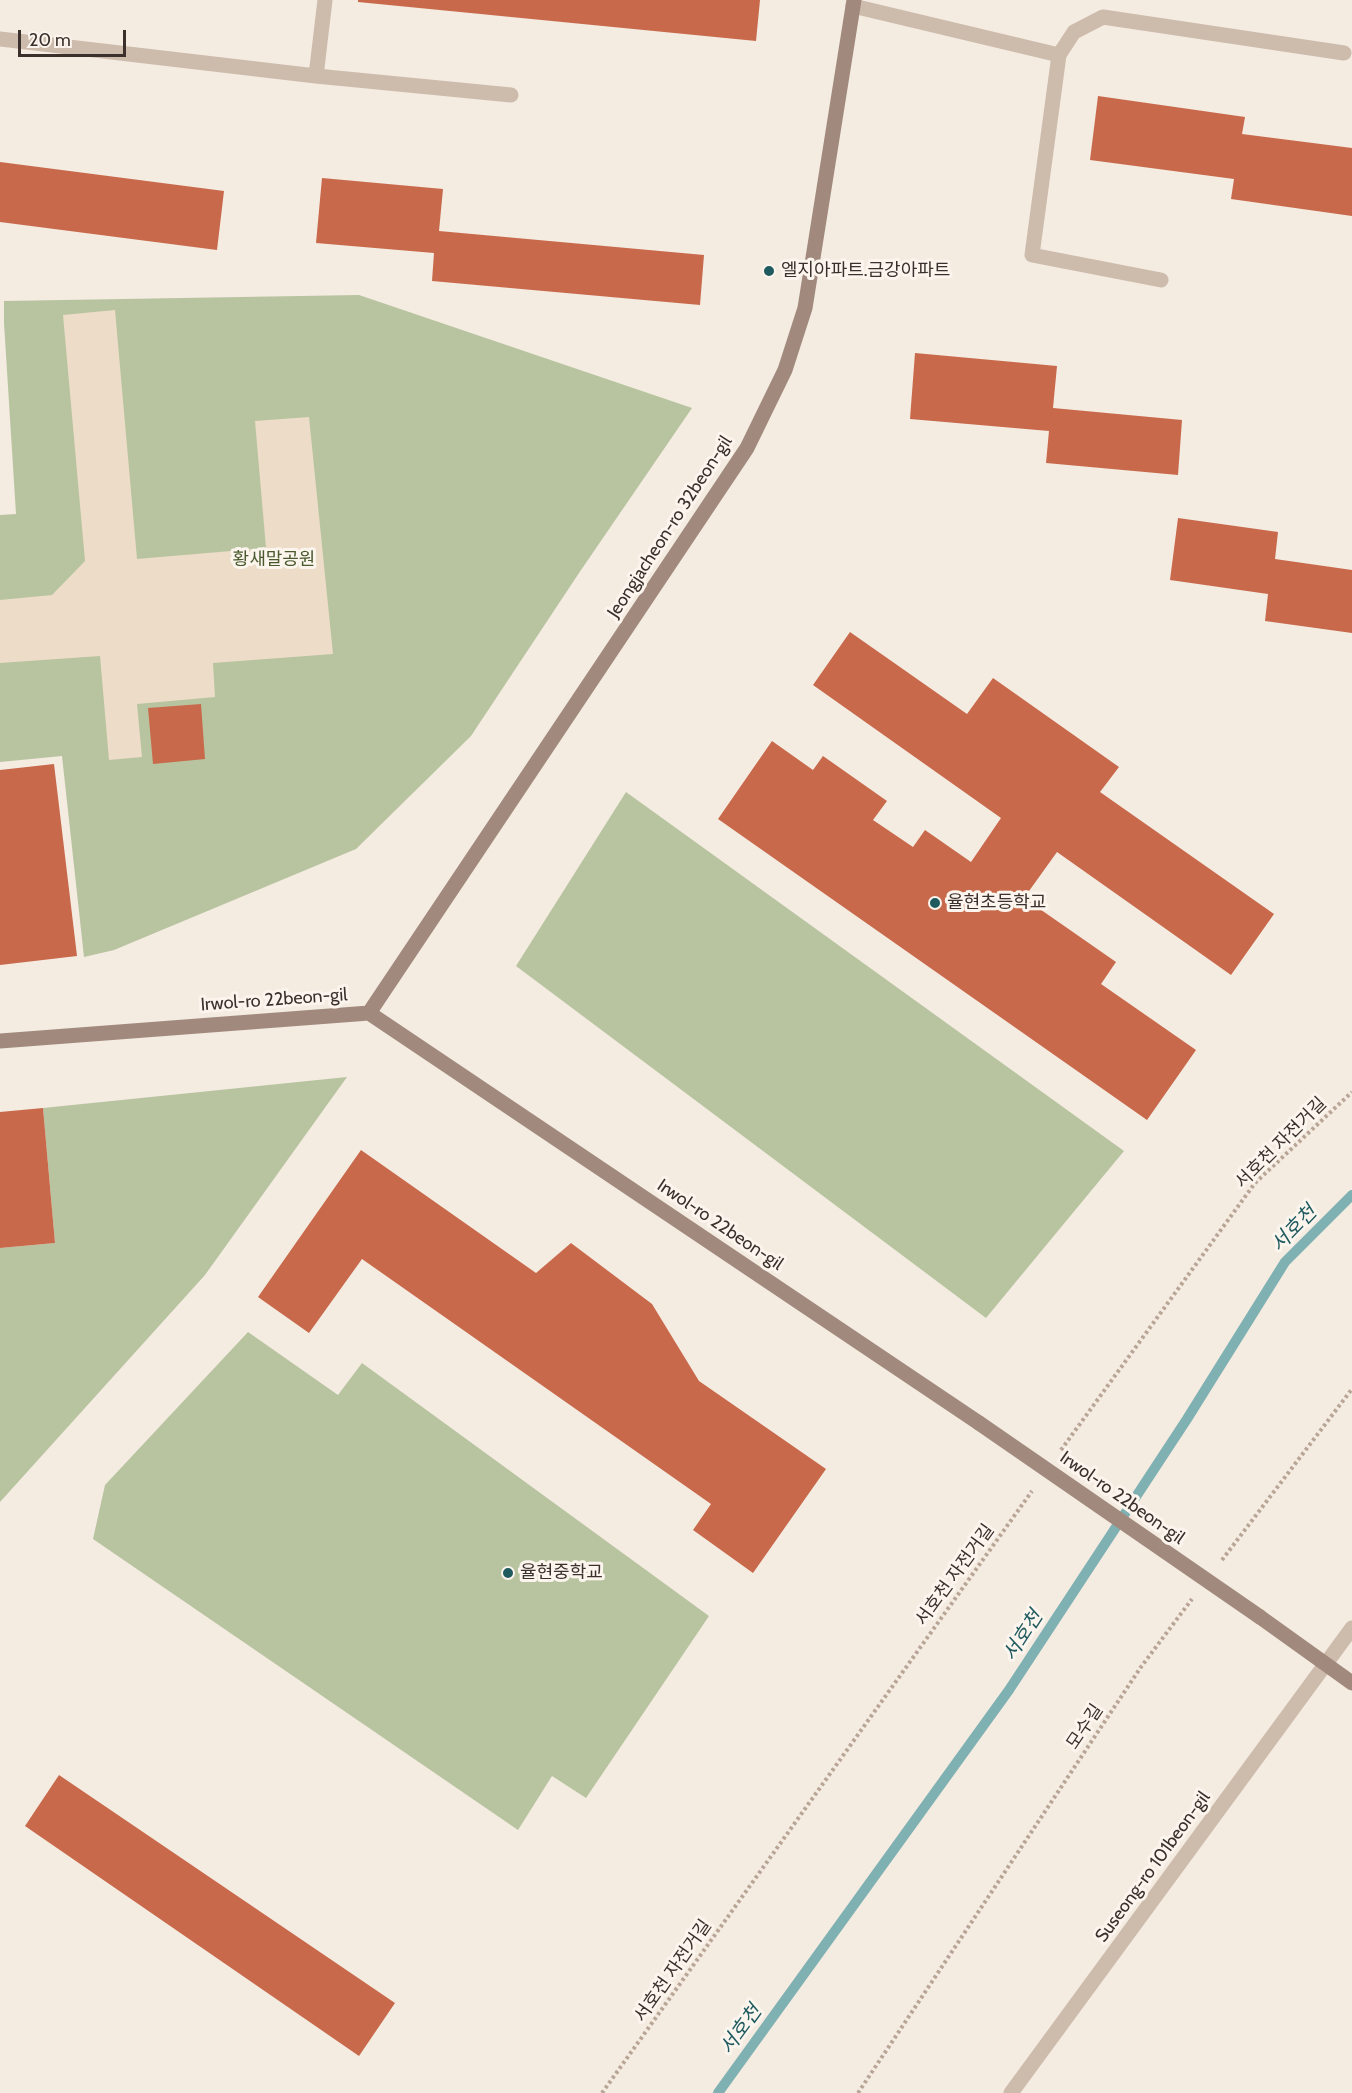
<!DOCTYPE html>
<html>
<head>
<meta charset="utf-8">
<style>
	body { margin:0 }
	#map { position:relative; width:1352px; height:2093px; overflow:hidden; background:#f4ebe1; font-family:Cabin,sans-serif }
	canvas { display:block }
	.scale { position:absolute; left:18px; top:30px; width:108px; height:27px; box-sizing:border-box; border:3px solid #3b302b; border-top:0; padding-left:8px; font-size:18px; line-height:21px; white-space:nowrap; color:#3b302b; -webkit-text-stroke:4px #fbf5ee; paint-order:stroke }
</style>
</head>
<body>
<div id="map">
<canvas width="1352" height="2093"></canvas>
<div class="scale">20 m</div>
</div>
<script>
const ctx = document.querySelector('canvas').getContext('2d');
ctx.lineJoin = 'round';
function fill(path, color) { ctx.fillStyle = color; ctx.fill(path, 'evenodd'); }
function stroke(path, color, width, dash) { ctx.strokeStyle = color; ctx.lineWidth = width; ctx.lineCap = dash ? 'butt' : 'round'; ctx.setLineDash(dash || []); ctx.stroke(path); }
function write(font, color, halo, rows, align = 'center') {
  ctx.font = font + ' Cabin,"Noto Sans KR",sans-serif'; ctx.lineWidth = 6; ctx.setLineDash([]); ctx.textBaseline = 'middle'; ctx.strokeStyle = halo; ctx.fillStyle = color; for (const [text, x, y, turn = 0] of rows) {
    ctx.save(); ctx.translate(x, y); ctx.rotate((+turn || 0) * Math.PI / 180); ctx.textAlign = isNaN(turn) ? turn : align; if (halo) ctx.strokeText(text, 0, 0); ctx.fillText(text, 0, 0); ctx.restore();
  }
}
fill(new Path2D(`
	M359,295L692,408L579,573L471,736L356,849L114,950L84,957L62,756L0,762V515L16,514L4,323V301Z
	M626,792L1124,1151L986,1318L516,966Z
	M347,1077L205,1275L0,1502V1248L55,1243L43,1108Z
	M248,1332L338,1395L362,1363L709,1616L586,1798L552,1776L518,1830L93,1539L105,1485Z`), '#b8c4a0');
fill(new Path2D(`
	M115,310L137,559L266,548L255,421L309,417L333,654L213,663L215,697L137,704L142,757L109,760L100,656L0,663V600L52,595L85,561L63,315Z`), '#ecdcc8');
stroke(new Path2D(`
	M718,2093L1009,1690L1187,1419L1285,1262L1352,1195`), '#7fb0b2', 10);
fill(new Path2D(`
	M358,0H760L756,41L358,2Z
	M1098,96L1245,117L1242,134L1352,148V216L1231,199L1234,179L1090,160Z
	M0,162L224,191L217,250L0,222Z
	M322,178L443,189L439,231L704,255L700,305L432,281L434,253L316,243Z
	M915,353L1057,366L1053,408L1182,420L1178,475L1046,463L1049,431L910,419Z
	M1178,518L1278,532L1275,559L1352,570V633L1265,621L1268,594L1170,580Z
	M850,632L967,714L993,678L1119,767L1100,792L1274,914L1231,975L1057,852L1024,898L1116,962L1101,984L1196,1050L1147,1120L718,819L772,741L813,770L823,756L887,801L873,820L913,847L925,830L971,862L1001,818L813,685Z
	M201,704L205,759L153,764L148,708Z
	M54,764L77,956L0,965V770Z
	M43,1108L55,1243L0,1248V1112Z
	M361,1150L536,1273L571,1243L652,1304L699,1381L826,1469L753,1573L693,1530L711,1504L362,1259L309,1333L258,1297Z
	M59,1775L395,2003L359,2056L25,1826Z`), '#c8694b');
stroke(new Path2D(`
	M1061,1450L1255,1183L1352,1092
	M1222,1560L1352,1389
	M602,2093L1032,1491
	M858,2093L1141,1667L1192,1599`), '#b9a596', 4, [3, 3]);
stroke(new Path2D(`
	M325,0L316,76L511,95
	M853,6L1059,55L1074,32L1103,17L1344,53
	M0,39L316,76
	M1059,55L1032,255L1161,280`), '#cdbbac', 15);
stroke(new Path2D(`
	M1011,2093L1352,1628`), '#cdbbac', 15);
stroke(new Path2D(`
	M369,1013L747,448L785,370L805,308L854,0
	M0,1041L369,1013L979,1423
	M1260,1617L1352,1683`), '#a18a7d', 15);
stroke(new Path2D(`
	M979,1423L1260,1617`), '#a18a7d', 15);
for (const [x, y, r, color] of [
	[769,271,6,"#1f5a5e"],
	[935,903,6,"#1f5a5e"],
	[508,1573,6,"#1f5a5e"]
]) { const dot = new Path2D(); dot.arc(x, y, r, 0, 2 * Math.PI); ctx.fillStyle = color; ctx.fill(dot); stroke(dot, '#fbf5ee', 2); }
write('18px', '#3b302b', '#fbf5ee', [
	["엘지아파트.금강아파트",781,271],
	["율현초등학교",947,903],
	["율현중학교",520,1573]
], 'left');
write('18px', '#3b302b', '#fbf5ee', [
	["Jeongjacheon-ro 32beon-gil",670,527,-57],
	["Irwol-ro 22beon-gil",274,1000,-4],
	["서호천 자전거길",1281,1143,-45],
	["Irwol-ro 22beon-gil",720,1225,34],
	["Irwol-ro 22beon-gil",1122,1498,35],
	["서호천 자전거길",955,1575,-54],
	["모수길",1085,1727,-56],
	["Suseong-ro 101beon-gil",1153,1867,-54],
	["서호천 자전거길",673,1971,-55]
]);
write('18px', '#4a5a2e', '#fbf5ee', [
	["황새말공원",274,560]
]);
write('italic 20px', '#1f5a5e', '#fbf5ee', [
	["서호천",1294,1229,-46],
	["서호천",1023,1636,-57],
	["서호천",741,2030,-54]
]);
</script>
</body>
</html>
